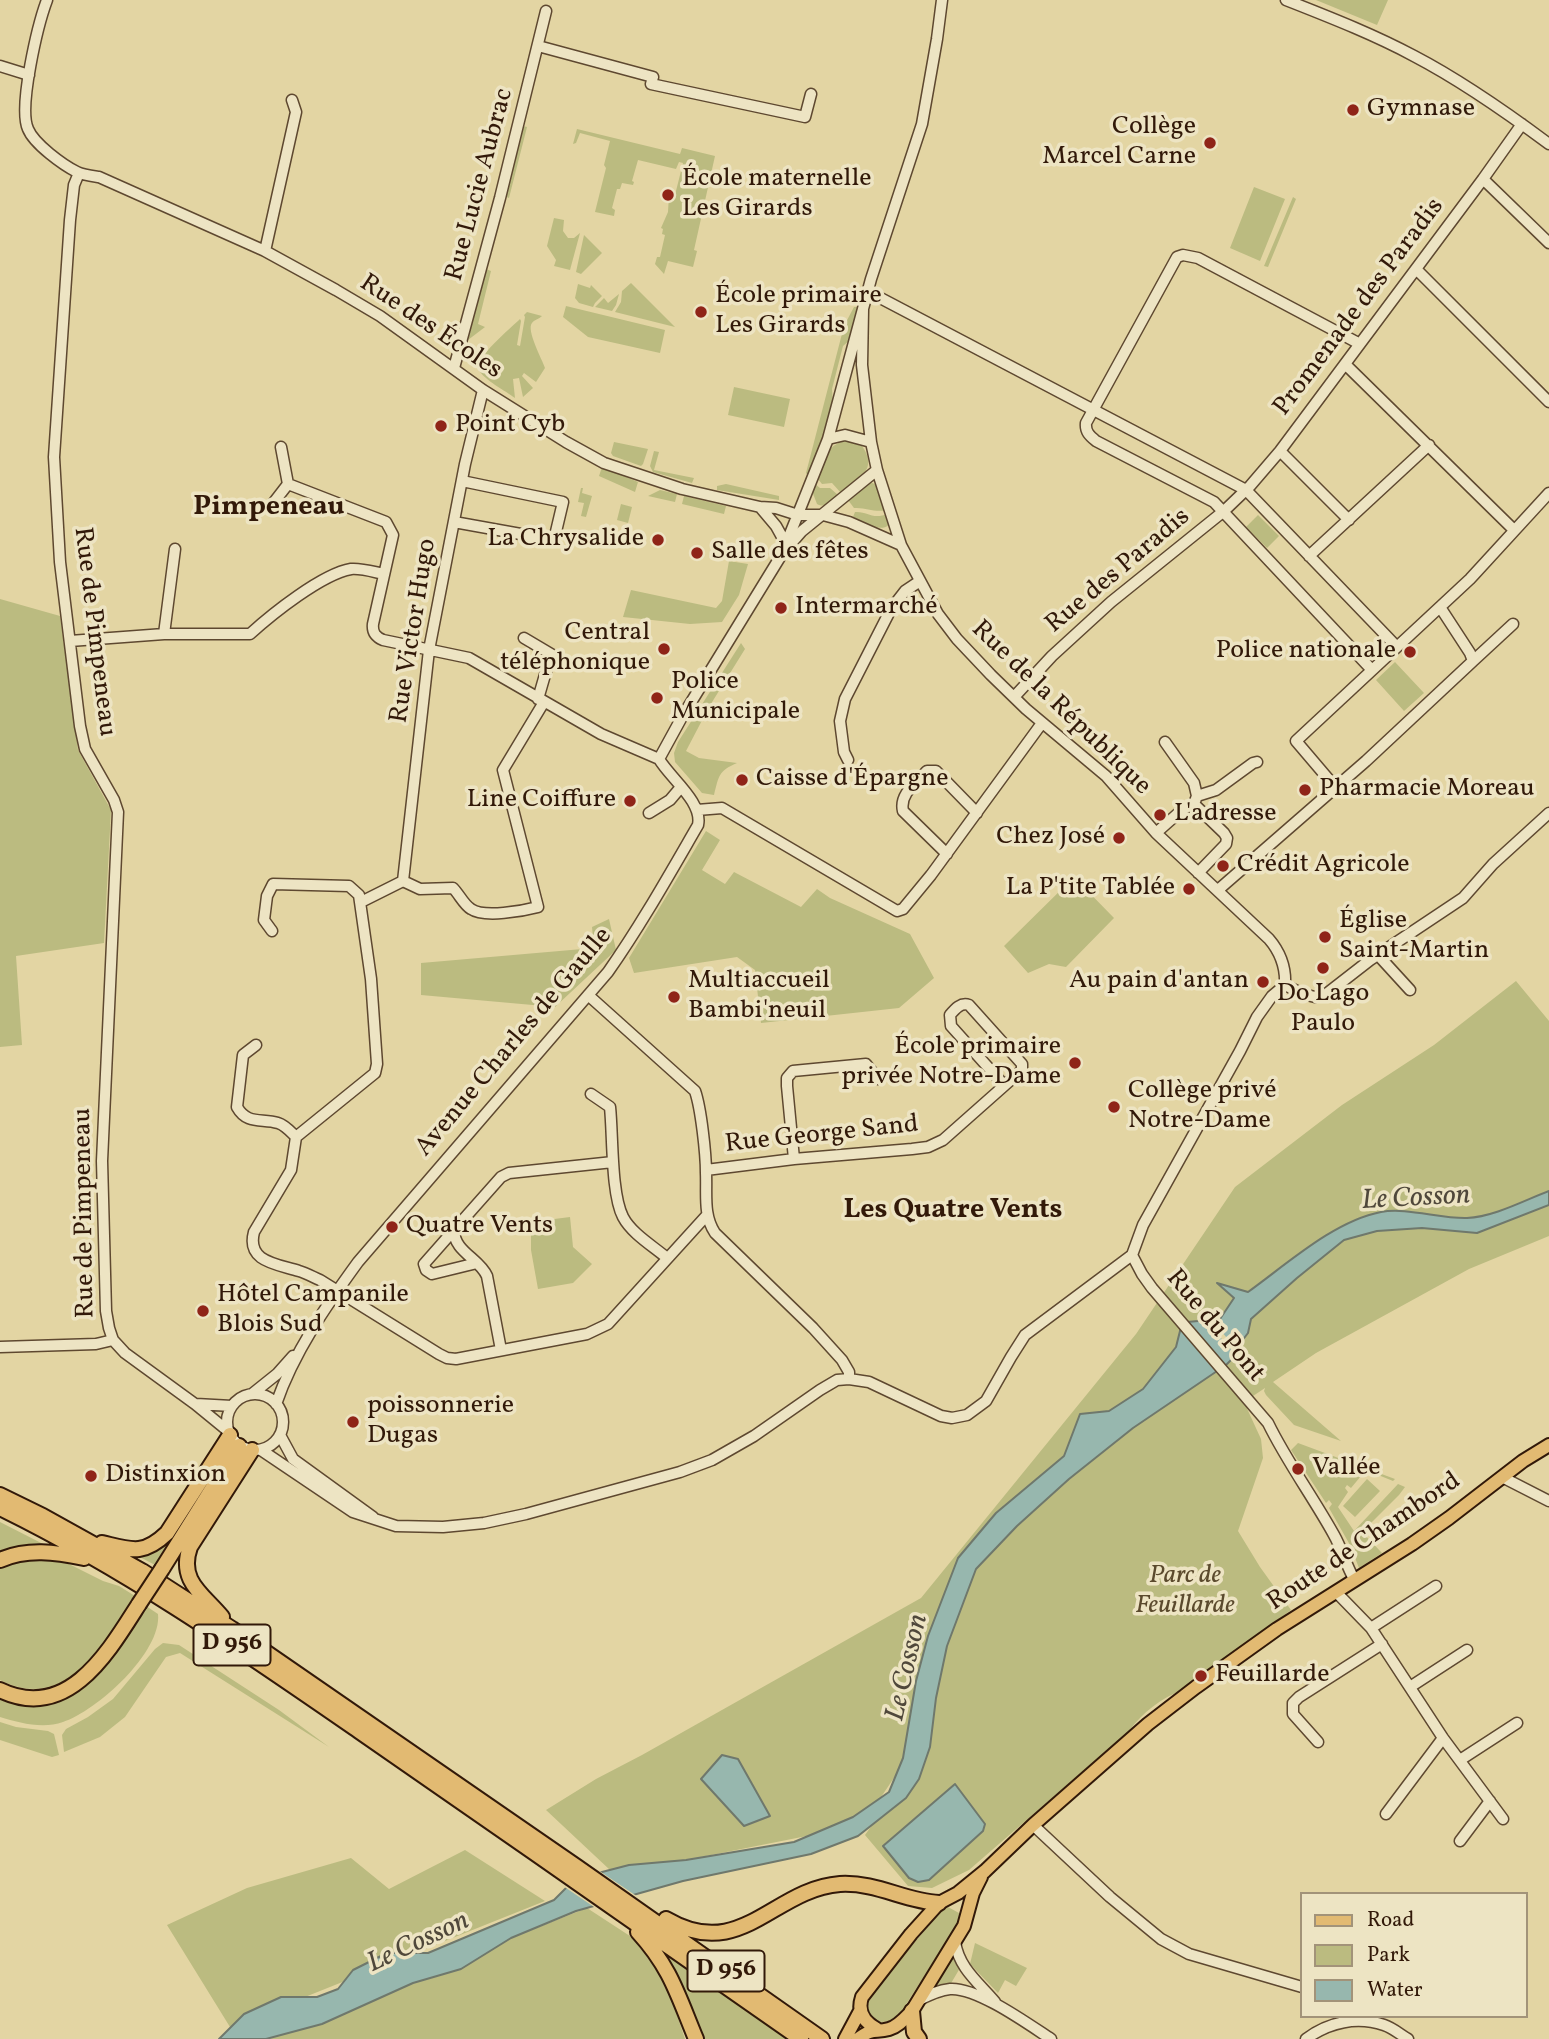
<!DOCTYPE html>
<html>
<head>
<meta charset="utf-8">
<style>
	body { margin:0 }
	#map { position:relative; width:1549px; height:2039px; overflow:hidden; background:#e3d5a3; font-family:Vollkorn,serif }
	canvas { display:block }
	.legend { position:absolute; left:1300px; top:1892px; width:228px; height:126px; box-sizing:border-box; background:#ede4c3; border:2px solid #a29379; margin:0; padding:9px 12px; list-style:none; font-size:21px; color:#321909 }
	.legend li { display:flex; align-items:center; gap:14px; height:35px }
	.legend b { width:35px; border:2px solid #a29379 }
</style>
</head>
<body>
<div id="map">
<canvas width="1549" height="2039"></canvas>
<ul class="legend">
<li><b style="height:9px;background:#e2ba72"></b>Road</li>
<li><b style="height:19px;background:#bbbb80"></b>Park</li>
<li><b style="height:19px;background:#97b7ae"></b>Water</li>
</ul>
</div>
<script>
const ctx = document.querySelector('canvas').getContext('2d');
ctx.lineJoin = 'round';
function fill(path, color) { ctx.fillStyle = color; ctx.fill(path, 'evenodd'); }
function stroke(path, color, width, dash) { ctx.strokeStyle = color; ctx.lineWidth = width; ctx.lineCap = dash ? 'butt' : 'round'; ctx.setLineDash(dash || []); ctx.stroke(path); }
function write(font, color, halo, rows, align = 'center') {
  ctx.font = font + ' Vollkorn,serif'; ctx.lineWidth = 7; ctx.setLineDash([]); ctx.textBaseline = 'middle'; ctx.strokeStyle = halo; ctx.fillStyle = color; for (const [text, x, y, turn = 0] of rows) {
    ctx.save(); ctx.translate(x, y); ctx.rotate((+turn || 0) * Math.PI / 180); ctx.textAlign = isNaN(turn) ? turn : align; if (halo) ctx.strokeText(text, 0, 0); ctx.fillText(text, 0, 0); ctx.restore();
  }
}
fill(new Path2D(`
	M1316,0H1388L1377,25Z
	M523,126L527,127L509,198L504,196L520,130Z
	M577,129L680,154L682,148L715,156L694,250L697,251L693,267L668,261L664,274L655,264L657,257H660L665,235L662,234L663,229L661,228L668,212L669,194L675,195L683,163L679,162L676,169L638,160L632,181L634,182L633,185L622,183L620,189H617L612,208L615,210L614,216L595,212L606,168L604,165L610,141L580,133L576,143L573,144Z
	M1254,187L1285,199L1260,261L1230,248Z
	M1293,197L1296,199L1268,267L1264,266Z
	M554,218L564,220L563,231L568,238H574L580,233L570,270L554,266L556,260L547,246Z
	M584,235L602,253L581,274L576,272Z
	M486,269L491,271L478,324L485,327L468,340Z
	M631,283L675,327L615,312L621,302L622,291Z
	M578,284L590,288L591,285L602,296L595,303L593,307L579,303L575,298Z
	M619,294L616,305L612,311L595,307L604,298L608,303Z
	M566,306L665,330L660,353L588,337L563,317Z
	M854,307H857L850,340L843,346L832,389L833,404L821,443L808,476L806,473L844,326Z
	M527,312L542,316C539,319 534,320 532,323C526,330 542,359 545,368L536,382L524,373L522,376L533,388L523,397L519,378L513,379L515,398C506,391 484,380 479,370C473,359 511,328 520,319L521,321L517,345L520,346L525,317L524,315Z
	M734,387L790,399L784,427L728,415Z
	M846,441L862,446C879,470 858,479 841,493L832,483L822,484L818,479C823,462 826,444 846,441Z
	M614,442L648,449L643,464L641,466L613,456L611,453Z
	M654,451L659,452L654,470L694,478L692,483L653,472L650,466Z
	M602,467L638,482L635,492L599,476Z
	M870,482L877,485L887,510C874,513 866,507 854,508L848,500Z
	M726,484L779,496V500L717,490V486Z
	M815,484L820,488H830L838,495C832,501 826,509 817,504L812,491Z
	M581,488H583L582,493L592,496L586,517L581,516L584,503L578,502Z
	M660,490L677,494L675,502L648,496Z
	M684,496L726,506L724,514L682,504Z
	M621,504L632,507L628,523L617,520Z
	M855,512C868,511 871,520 888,514L889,525C879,533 864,522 853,517Z
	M1258,515L1279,536L1267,548L1246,527Z
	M729,561L748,564L739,595L722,622L690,624L623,617L631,590L716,608L722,601Z
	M0,599L60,616L78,750L111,810L104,943L16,956L22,1045L0,1047Z
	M741,643L745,649L709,707L686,751L699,758L737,763C718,771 719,776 714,795L702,793L675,762L674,753L678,742Z
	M1395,662L1424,693L1404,711L1376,680Z
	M706,831L720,840L702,870L725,884L734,872L801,907L817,889L830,898L910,934L934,978L899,1008L761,1023L755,970L737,957L634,973L629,958Z
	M1074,877L1114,918L1066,967L1049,964L1028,973L1004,946Z
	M609,919L616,950L555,1007L421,995V963L594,948L592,927Z
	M1516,981L1549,1021V1236L1469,1269L1316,1353L1273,1382L1341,1441L1294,1425L1266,1395L1264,1391L1265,1388L1244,1402L1261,1439L1263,1458L1238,1531L1260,1567L1291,1610L1183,1690C1161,1698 1143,1712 1129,1731L969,1870L932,1888L908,1886L865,1835L906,1777L921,1738L879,1800L832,1831L686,1860L629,1865L610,1870L546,1810L596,1779L642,1755L921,1598L1136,1334L1235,1187L1342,1105L1434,1045Z
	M570,1217L573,1247L592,1264L573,1283L538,1289L531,1250V1222Z
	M1298,1443L1395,1479L1393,1481L1366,1470L1351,1488L1347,1485L1345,1488L1348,1492L1338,1507L1354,1531L1398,1484L1405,1487L1399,1495L1362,1532L1382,1553L1359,1568L1350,1545L1329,1508L1332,1504L1329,1500L1326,1503L1291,1450Z
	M222,1460L155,1565L136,1555L153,1549Z
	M1367,1479L1380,1491L1355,1517L1343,1506Z
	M0,1522L49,1547L0,1554Z
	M29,1555L55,1557L103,1581L119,1586L135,1596C106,1644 65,1714 0,1680V1565Z
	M146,1606L158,1614C162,1652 97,1711 63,1722C43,1729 19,1723 0,1717V1700C77,1724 112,1662 146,1606Z
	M163,1643L179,1645L279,1710L329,1747L180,1653L166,1657L125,1717L100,1737L64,1752L62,1735L66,1729L88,1717L113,1699L155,1649Z
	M0,1722L16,1727L48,1731L54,1734L59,1755L52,1757L0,1740Z
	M465,1850L545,1901L230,2027L167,1925L247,1888L351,1858L389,1889Z
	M948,1907L959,1913L960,1919L956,1926L900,2014C881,2032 859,2017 872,1993L941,1911Z
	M587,1908L633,1938L666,1982L685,2039H266L322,2024L413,1983L461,1969L511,1938Z
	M975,1943L1027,1968L1016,1986L1005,1980L998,1993L970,1964Z
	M659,1946L787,2039H702Z
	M954,1956L960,1968L950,1985L934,1987Z`), '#bbbb80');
const water = new Path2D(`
	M1549,1191V1205L1477,1233L1422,1228L1377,1231L1344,1240L1297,1278L1251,1319L1248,1333L1238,1346L1237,1354L1226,1365L1133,1428L1069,1479L1017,1526L976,1569L947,1646L936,1698L930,1747L919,1779L906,1798L858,1836L811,1854L683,1881L576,1911L511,1938L461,1969L413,1983L322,2024L266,2039H219L244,2014L281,1997H317L338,1989L353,1970L387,1953H428L554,1900L566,1888L602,1872L629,1865L686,1860L794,1842L853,1817L889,1792L903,1758L916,1681L928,1636L958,1558L996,1513L1064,1456L1080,1414L1109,1411L1143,1389L1176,1347L1181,1327L1187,1322L1220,1319L1234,1298L1217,1283L1248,1292C1287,1264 1334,1221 1381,1212C1406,1207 1441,1219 1467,1218C1494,1217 1525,1200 1549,1191Z
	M722,1755L738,1759L770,1816L744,1826L701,1779Z
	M955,1784L985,1824L983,1831L929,1880L918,1882L909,1878L883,1846Z`);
fill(water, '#97b7ae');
stroke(water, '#6f786c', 2);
fill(new Path2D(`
	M1197,1316H1208L1240,1353L1239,1356L1238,1357L1204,1319Z
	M598,1870L638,1897L597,1909L563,1886Z`), '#e3d5a3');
const minor = new Path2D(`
	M47,0C38,24 18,107 28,129C34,144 63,165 77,172C83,175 92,176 99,177L265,251L336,290L380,316L483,390L566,442L604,463L682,489L760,507L776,508L798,515H823L849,522L901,545
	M1286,0C1329,17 1373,34 1414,56C1462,81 1506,112 1549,144
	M538,46L653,77L651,84L805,117L811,94
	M0,66L29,75
	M79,173L74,185L70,220L54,457L60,562L80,726L85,749L114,800L118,812L102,1161L106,1311L109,1328L113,1340L125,1353L195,1404L228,1431
	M1483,179L1549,243
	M265,251L296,112L292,100
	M1416,269L1549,402
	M867,291L1246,490L1397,647
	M863,310L862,365L871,442L877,470L901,545L938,614L957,639L991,675L1026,709L1106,776L1156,833L1269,939C1281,953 1286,967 1285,985
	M1360,344L1198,258L1183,255L1177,257L1086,423C1085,432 1090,436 1096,441L1214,502L1372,670
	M1345,364L1514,530
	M454,368L500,198L546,11
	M828,439L845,435L871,442
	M1280,451L1349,520
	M288,484L386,522L393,535L373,624C372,633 376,637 383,640L469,658L601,734L659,759
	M271,506L288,484L281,447
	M760,507L776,526L786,544
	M454,522L554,540L563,502L462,481
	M787,548L802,531L877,470
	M1309,556L1429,445
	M164,634L175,549
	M524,638L551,654L538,699
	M70,641L164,634H250C272,614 322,574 351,569C361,568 374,572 384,574
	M1473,661L1513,624
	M1014,697L1052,656L1111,602L1224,511L1250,486L1280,451L1483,179L1522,124
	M1165,742L1194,783L1197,796
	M659,759L682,717L782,554L828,439L871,279L922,124L937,39L942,0
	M848,760L844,752L840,721L845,699L891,609L905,591L920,581
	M1336,788L1296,741L1470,579L1549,493
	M1194,804L1197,796L1216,790L1253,763L1257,762
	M697,810L722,808L897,911L903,909L931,875L1042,723
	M649,813L670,800L681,787
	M1156,833L1183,809L1194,804L1224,833L1227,838L1226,844L1198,873
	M947,854L903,811C899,794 916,783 927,771H936L977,813
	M403,881L429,650L465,464L483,390
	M1218,890L1366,761L1473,661L1470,653L1440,607
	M361,902L403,881L420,889L453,888C459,894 464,905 471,909C484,918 523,911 538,907L503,770L544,702
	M272,931L264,920L267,896L273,884L349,886L359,895L371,979L377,1064L375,1073L296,1137L291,1170L254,1232C246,1262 277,1264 299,1271C306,1273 313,1277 320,1280L439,1354L447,1358L456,1359L587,1334L608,1324L707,1215
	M1378,955L1410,990
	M1285,985L1303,994L1315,997L1325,995L1370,960L1463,898L1493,864L1549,813
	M588,995L695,1091C701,1108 706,1154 706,1173C707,1194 703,1215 715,1233L813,1328L842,1360L849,1372V1379
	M256,1045L243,1055L237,1107C247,1125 262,1118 278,1123C285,1125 291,1132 296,1137
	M591,1094L610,1107C613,1135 611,1194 623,1217C632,1234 653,1246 667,1258
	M794,1159L787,1086V1078L793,1071L866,1064L878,1079
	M706,1170L794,1159L912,1149L928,1147L943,1140L1022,1070V1064L969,1005C961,1002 955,1009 950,1015L951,1026L1004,1085
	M454,1230L424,1264L426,1270L432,1274L477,1263
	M1132,1255L1142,1274L1152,1288L1268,1423C1287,1462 1313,1497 1334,1535C1342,1549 1346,1565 1354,1579
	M1132,1255L1143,1225L1240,1051L1257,1017L1272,996L1285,985
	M0,1347L96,1344L113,1340
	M501,1350L487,1276C479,1258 454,1252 454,1230L501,1177L509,1173L613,1162
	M252,1394L277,1374L293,1356
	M227 1422a28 28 0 1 1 56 0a28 28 0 1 1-56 0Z
	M196,1404L232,1406
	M276,1404C294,1352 326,1306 358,1262L608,972C641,925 669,875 698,825C703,802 670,778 659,759
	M280,1435L293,1459L373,1517
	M261,1450L353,1512L396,1526L443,1527L484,1523L526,1514L680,1472L712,1460L754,1436L820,1390L837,1380L849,1379L869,1382L941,1416L952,1418L967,1415L986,1401L1011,1357L1025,1335L1132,1255
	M1502,1477L1549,1501
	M1336,1592L1371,1628L1443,1738L1503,1819
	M1371,1628L1436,1586
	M1410,1687L1467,1650
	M1318,1742L1293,1714V1703L1299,1697L1382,1644
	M1460,1760L1517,1723
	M1386,1814L1443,1738
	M1033,1825L1110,1897L1161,1939L1189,1954L1302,1987
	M1460,1841L1490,1801
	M955,1942C959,1968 978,1982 995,2002
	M919,2000C929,1995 939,1990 950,1989C977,1987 1028,2024 1051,2039
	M1306,2039C1329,2022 1357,2016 1384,2025C1393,2028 1401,2035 1408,2039`);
const major = new Path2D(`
	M877,2029C864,2022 857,2012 862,1997L911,1934L939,1903L958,1893L985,1871L1033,1825L1148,1724L1196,1687L1277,1629L1412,1544L1449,1518L1523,1461L1549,1445
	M845,2039L860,2011
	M858,2039C873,2027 875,2033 889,2029C899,2026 905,2018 912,2011L964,1926L973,1893L981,1877`);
const highway = new Path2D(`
	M0,1495L43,1516L142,1571L232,1629L577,1867L822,2039
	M0,1508C127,1570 243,1651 359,1731C507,1833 653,1936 801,2039
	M102,1543C131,1550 143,1556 167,1533L230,1435
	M0,1560C27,1548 56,1552 84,1558
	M162,1569L239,1446
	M222,1617C203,1594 178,1581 190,1547L252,1450
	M0,1690C68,1723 109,1651 139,1604
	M666,1919C741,1963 773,1889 840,1884C877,1882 904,1901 939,1903
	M638,1932C671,1968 678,1996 696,2039
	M912,2011L914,2032L919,2039`);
stroke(minor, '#5e4830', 13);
stroke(major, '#321909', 16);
stroke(highway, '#321909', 18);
stroke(minor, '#ede4c3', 10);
stroke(major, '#e2ba72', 12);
stroke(highway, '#e2ba72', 14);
const highwayBridge = new Path2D(`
	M139,1604L162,1569`);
stroke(highwayBridge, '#321909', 18, []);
stroke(highwayBridge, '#e2ba72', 14);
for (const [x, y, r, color] of [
	[1353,110,7,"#8f2418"],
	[1210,143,7,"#8f2418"],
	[668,195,7,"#8f2418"],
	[701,312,7,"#8f2418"],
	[441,426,7,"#8f2418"],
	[658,540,7,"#8f2418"],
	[697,553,7,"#8f2418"],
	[781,608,7,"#8f2418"],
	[664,649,7,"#8f2418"],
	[1410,652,7,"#8f2418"],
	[657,698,7,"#8f2418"],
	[742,780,7,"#8f2418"],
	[1305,790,7,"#8f2418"],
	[630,801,7,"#8f2418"],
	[1160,815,7,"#8f2418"],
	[1119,838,7,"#8f2418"],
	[1223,866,7,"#8f2418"],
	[1189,889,7,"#8f2418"],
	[1325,937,7,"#8f2418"],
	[1323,968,7,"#8f2418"],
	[1263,982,7,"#8f2418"],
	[674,997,7,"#8f2418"],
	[1075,1063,7,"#8f2418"],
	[1114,1107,7,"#8f2418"],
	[392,1227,7,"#8f2418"],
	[203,1311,7,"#8f2418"],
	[353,1422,7,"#8f2418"],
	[1298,1469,7,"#8f2418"],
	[91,1476,7,"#8f2418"],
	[1201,1676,7,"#8f2418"]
]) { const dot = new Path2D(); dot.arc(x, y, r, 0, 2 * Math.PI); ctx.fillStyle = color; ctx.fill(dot); stroke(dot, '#ede4c3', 2.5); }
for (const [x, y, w] of [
	[232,1645,77],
	[726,1971,77]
]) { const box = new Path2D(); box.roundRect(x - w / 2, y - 20.5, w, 41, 5); ctx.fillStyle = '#ede4c3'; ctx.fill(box); stroke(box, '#321909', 2); }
write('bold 24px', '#321909', null, [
	["D 956",232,1645],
	["D 956",726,1971]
]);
write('26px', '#321909', '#ede4c3', [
	["Gymnase",1367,110],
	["Collège",1196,128,"right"],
	["Marcel Carne",1196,158,"right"],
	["École maternelle",682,180],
	["Les Girards",682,210],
	["École primaire",715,297],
	["Les Girards",715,327],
	["Point Cyb",455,426],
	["La Chrysalide",644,540,"right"],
	["Salle des fêtes",711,553],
	["Intermarché",795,608],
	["Central",650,634,"right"],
	["téléphonique",650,664,"right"],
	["Police nationale",1396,652,"right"],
	["Police",671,683],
	["Municipale",671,713],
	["Caisse d'Épargne",756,780],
	["Pharmacie Moreau",1319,790],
	["Line Coiffure",616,801,"right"],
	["L'adresse",1174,815],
	["Chez José",1105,838,"right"],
	["Crédit Agricole",1237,866],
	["La P'tite Tablée",1175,889,"right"],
	["Église",1339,922],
	["Saint-Martin",1339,952],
	["Multiaccueil",688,982],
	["Bambi'neuil",688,1012],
	["Au pain d'antan",1249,982,"right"],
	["Do Lago",1323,995,"center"],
	["Paulo",1323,1025,"center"],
	["École primaire",1061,1048,"right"],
	["privée Notre-Dame",1061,1078,"right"],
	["Collège privé",1128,1092],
	["Notre-Dame",1128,1122],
	["Quatre Vents",406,1227],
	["Hôtel Campanile",217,1296],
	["Blois Sud",217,1326],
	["poissonnerie",367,1407],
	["Dugas",367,1437],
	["Vallée",1312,1469],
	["Distinxion",105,1476],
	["Feuillarde",1215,1676]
], 'left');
write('26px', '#321909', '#ede4c3', [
	["Rue Lucie Aubrac",481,185,-75],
	["Promenade des Paradis",1360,308,-53],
	["Rue des Écoles",430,328,34],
	["Rue des Paradis",1119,572,-40],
	["Rue Victor Hugo",415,631,-81],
	["Rue de Pimpeneau",93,632,83],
	["Rue de la République",1060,709,44],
	["Avenue Charles de Gaulle",515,1043,-50],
	["Rue George Sand",822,1136,-6],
	["Rue de Pimpeneau",86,1213,-91],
	["Rue du Pont",1214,1327,50],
	["Route de Chambord",1365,1543,-34]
]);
write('italic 26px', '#5b4a2d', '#ede4c3', [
	["Parc de",1185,1577],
	["Feuillarde",1185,1607]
]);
write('bold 28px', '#321909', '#ede4c3', [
	["Pimpeneau",269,509],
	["Les Quatre Vents",953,1212]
]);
write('italic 28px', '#50483b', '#ede4c3', [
	["Le Cosson",1416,1200,-3],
	["Le Cosson",909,1668,-77],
	["Le Cosson",419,1944,-25]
]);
</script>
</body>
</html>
